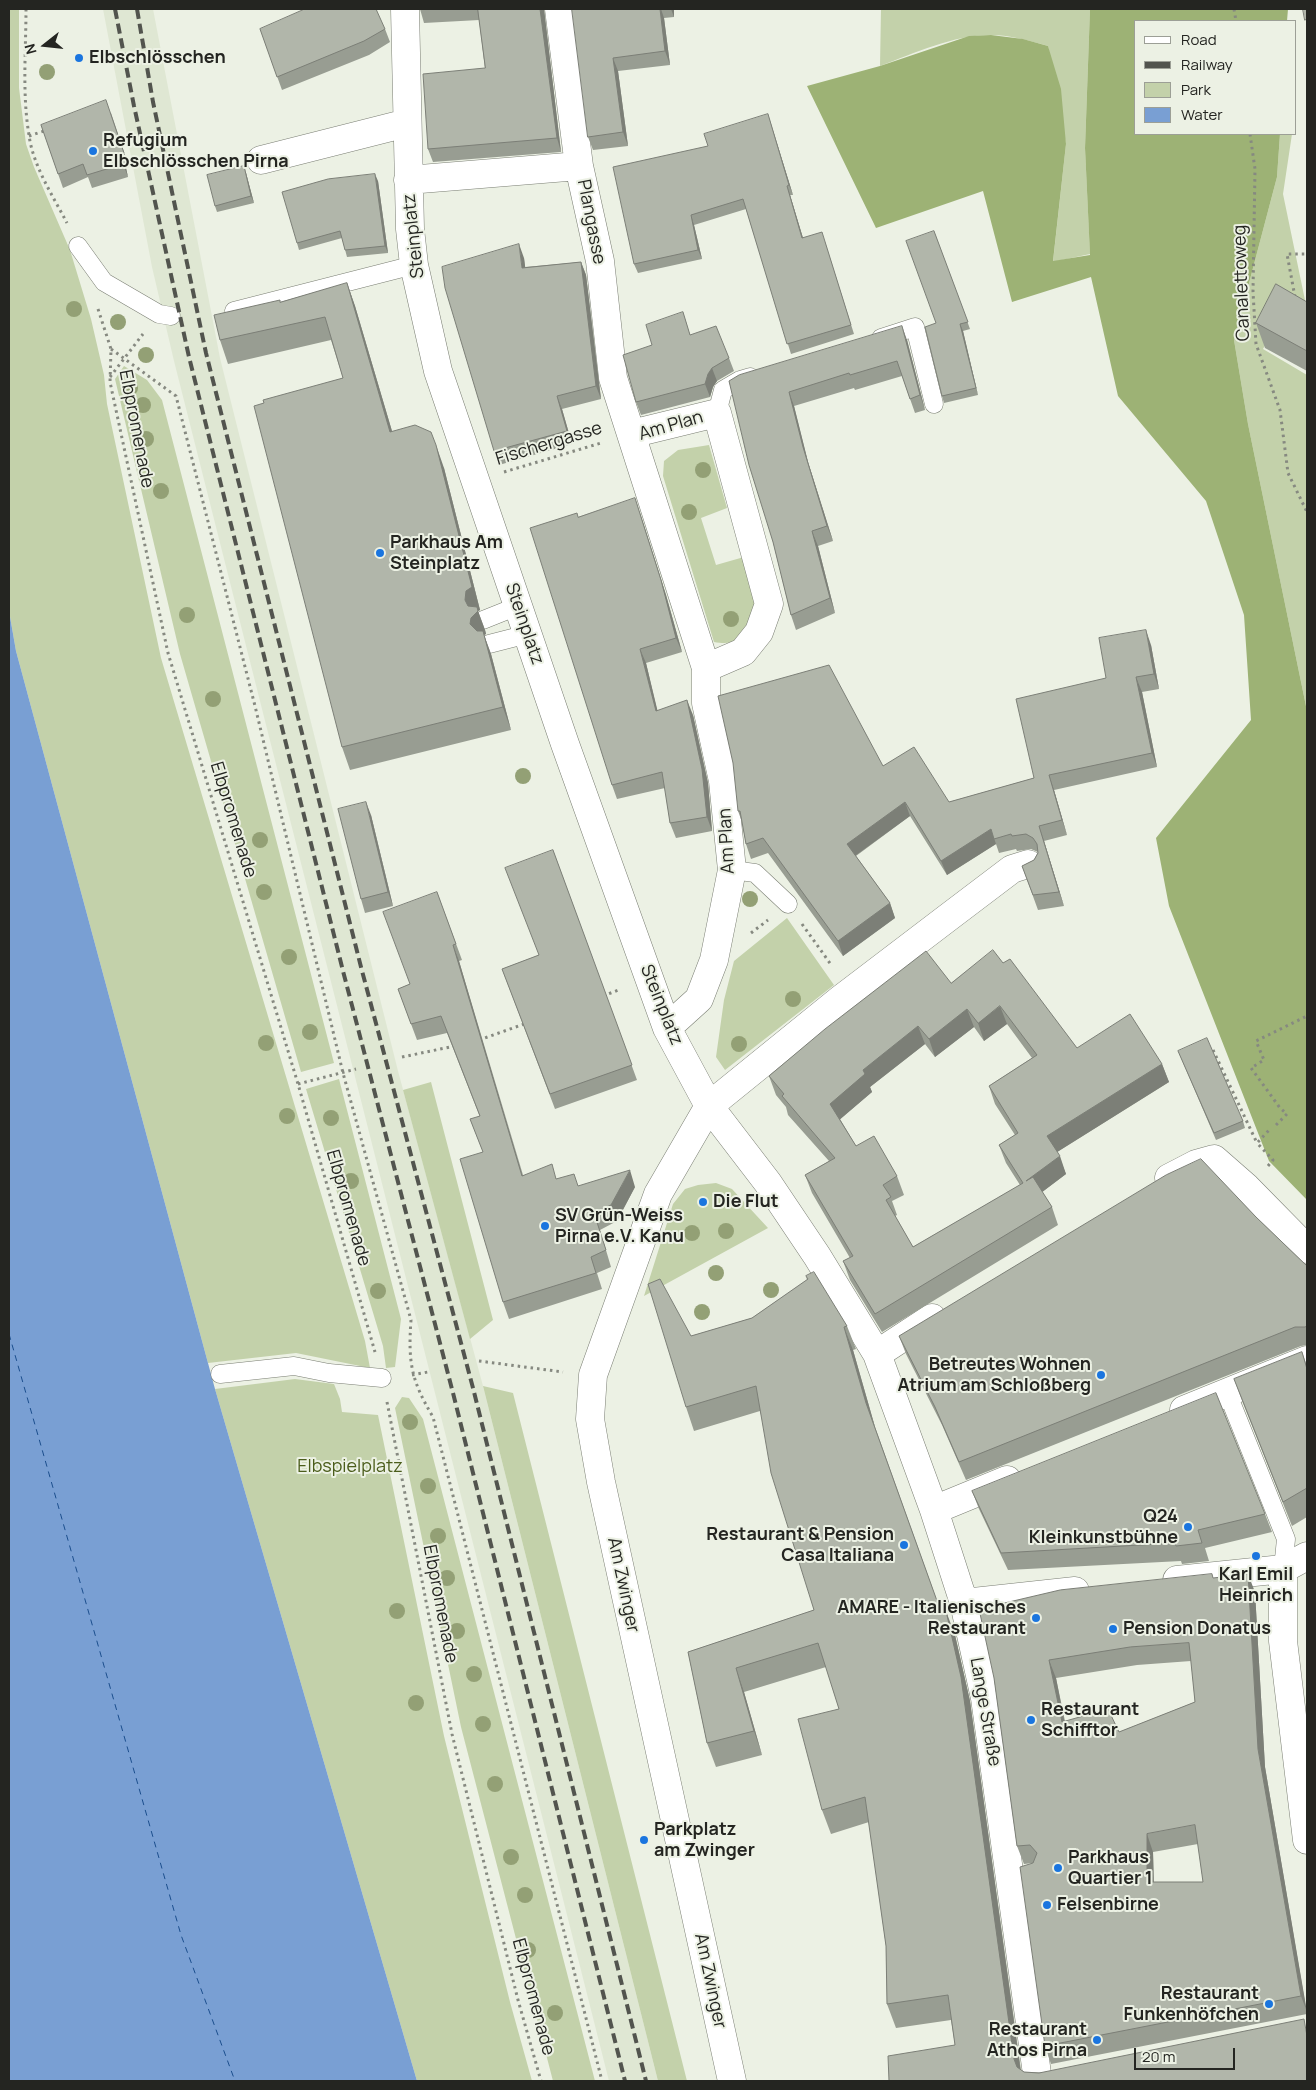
<!DOCTYPE html>
<html>
<head>
<meta charset="utf-8">
<style>
	body { margin:0 }
	#map { position:relative; width:1316px; height:2090px; overflow:hidden; background:#ecf1e4; font-family:Manrope,sans-serif }
	canvas { display:block }
	.frame { position:absolute; inset:0; border:10px solid #242521; pointer-events:none }
	.legend { position:absolute; left:1134px; top:20px; width:162px; height:115px; box-sizing:border-box; background:#ecf1e4; border:1px solid #9c9f96; margin:0; padding:6px 9px; list-style:none; font-size:15px; color:#242521 }
	.legend li { display:flex; align-items:center; gap:10px; height:25px }
	.legend b { width:25px; border:1px solid #9c9f96 }
	.north { position:absolute; left:20px; top:20px; width:50px; height:50px; -webkit-text-stroke:4px #ecf1e4; paint-order:stroke; rotate:254deg; font-size:14px; font-weight:700; line-height:20px; text-align:center; color:#242521 }
	.north::after { content:''; display:block; margin:auto; width:18px; height:22px; background:#242521; clip-path:polygon(50% 0,100% 100%,50% 72%,0 100%) }
	.scale { position:absolute; left:1134px; top:2048px; width:101px; height:22px; box-sizing:border-box; border:2px solid #242521; border-top:0; padding-left:6px; font-size:15px; line-height:18px; white-space:nowrap; color:#242521; -webkit-text-stroke:4px #ecf1e4; paint-order:stroke }
</style>
</head>
<body>
<div id="map">
<canvas width="1316" height="2090"></canvas>
<div class="frame"></div>
<ul class="legend">
<li><b style="height:6px;background:#fff"></b>Road</li>
<li><b style="height:6px;background:#52544e"></b>Railway</li>
<li><b style="height:14px;background:#c3d1aa"></b>Park</li>
<li><b style="height:14px;background:#799fd3"></b>Water</li>
</ul>
<div class="north">N</div>
<div class="scale">20 m</div>
</div>
<script>
const ctx = document.querySelector('canvas').getContext('2d');
ctx.lineJoin = 'round';
function fill(path, color) { ctx.fillStyle = color; ctx.fill(path, 'evenodd'); }
function stroke(path, color, width, dash) { ctx.strokeStyle = color; ctx.lineWidth = width; ctx.lineCap = dash ? 'butt' : 'round'; ctx.setLineDash(dash || []); ctx.stroke(path); }
function write(font, color, halo, rows, align = 'center') {
  ctx.font = font + ' Manrope,sans-serif'; ctx.lineWidth = 4; ctx.setLineDash([]); ctx.textBaseline = 'middle'; ctx.strokeStyle = halo; ctx.fillStyle = color; for (const [text, x, y, turn = 0] of rows) {
    ctx.save(); ctx.translate(x, y); ctx.rotate((+turn || 0) * Math.PI / 180); ctx.textAlign = isNaN(turn) ? turn : align; if (halo) ctx.strokeText(text, 0, 0); ctx.fillText(text, 0, 0); ctx.restore();
  }
}
fill(new Path2D(`
	M103,9H153L220,358L398,1071L483,1386L658,2081H609L174,361L152,267Z`), '#dfe7d3');
fill(new Path2D(`
	M9,9H19V88L26,144L34,167L70,250L91,319L104,375L107,404L161,658L365,1341L370,1368L296,1353L208,1363L16,651L9,611Z
	M881,9H1090L1085,148L1090,254L1053,262L1066,144L1048,46C1030,41 1011,35 991,35C953,35 915,53 880,66Z
	M1280,134H1292L1283,194L1306,305L1285,306L1263,349L1307,375V711L1248,424L1234,340L1277,177Z
	M124,366L147,380L162,400L334,1063L301,1072L180,654L115,379Z
	M709,445L727,508L701,518L716,565L744,557L758,612C745,633 742,647 714,642L663,476L664,461L678,450Z
	M787,918L834,985L725,1070L716,1057L724,1000L734,961Z
	M339,1079L401,1319L395,1367L386,1368L383,1346L306,1089Z
	M431,1082L493,1320L470,1339L403,1090Z
	M716,1183L732,1189L768,1228L644,1296L673,1204L685,1189L698,1185Z
	M295,1379L334,1384L340,1399L342,1412L378,1415L444,1736L510,2002L532,2081H417L215,1389Z
	M483,1386L513,1393L687,2081H658Z
	M402,1397L409,1398L423,1419L595,2081H553L461,1727L395,1408Z`), '#c3d1aa');
fill(new Path2D(`
	M1090,9H1288L1287,21H1135V134H1280L1277,177L1234,340L1248,424L1307,711V1200L1269,1161L1169,906L1156,838L1251,720L1244,615L1206,501L1118,396L1091,277L1012,302L983,191L876,228L807,86L880,66L969,36L991,35L1023,39L1048,46L1061,89L1066,144L1053,261L1090,255L1085,148Z`), '#9db275');
fill(new Path2D(`
	M9,611L16,651L215,1389L417,2081H9Z`), '#799fd3');
stroke(new Path2D(`
	M9,1334L181,1935L235,2081`), '#1b4e8d', 1, [6, 5]);
const lane = new Path2D(`
	M78,246L104,282L159,314L171,316
	M234,311L414,265
	M881,338L915,327L934,404
	M717,413L723,390L740,380L750,377
	M483,620L518,606
	M489,644L528,634
	M732,870L755,873L788,904
	M220,1374L294,1366L329,1373L382,1378
	M1227,1392L1286,1539L1283,1569`);
const street = new Path2D(`
	M405,9L410,229L414,265L438,371L565,744L667,1028L709,1106L768,1183L817,1256L877,1354L934,1510L964,1603L985,1698L1038,2081
	M559,9L579,166L600,261L613,378L706,668V703L723,781L732,870L714,960L699,999L667,1028
	M261,160L407,123
	M408,180L579,166
	M631,434L717,413L769,604L759,632L743,652L706,668
	M1169,1178L1196,1164L1214,1159L1246,1187L1307,1249
	M877,1354L932,1318
	M1184,1410L1307,1360
	M934,1510L1007,1480
	M1283,1569V1641L1307,1840
	M1177,1580L1283,1569L1307,1556
	M964,1603L1075,1591
	M732,2081L601,1482L590,1419L593,1375L658,1194L709,1106L841,999L950,916L1012,869L1028,864`);
stroke(lane, '#7a7e73', 19);
stroke(street, '#7a7e73', 29);
stroke(new Path2D(`
	M26,9C26,50 22,94 29,135C33,166 53,196 67,223
	M1234,9L1236,21
	M1250,134L1255,169L1253,292L1256,344L1280,410L1288,473L1307,512
	M29,136L47,130
	M1295,297L1287,254H1307
	M98,309L111,349L110,382L168,653L298,1084L375,1352
	M111,349L176,396L255,706L343,1073L411,1320C408,1362 411,1380 433,1417L602,2081
	M110,377L143,334
	M504,472L601,443
	M802,924L832,966
	M751,933L768,920
	M603,996L621,989
	M479,1040L527,1023
	M1213,1050L1257,1143
	M402,1057L455,1046
	M298,1084L356,1069
	M1276,1125L1287,1114L1280,1108L1251,1068L1264,1060L1256,1041L1307,1016
	M1268,1166L1273,1160L1257,1143L1270,1129
	M479,1361L563,1372
	M412,1375L428,1372
	M387,1402L452,1734L518,2000L541,2081`), '#868980', 3, [2.5, 4]);
stroke(lane, '#fff', 18);
stroke(street, '#fff', 28);
stroke(new Path2D(`
	M115,9L134,106L189,357L343,971L453,1393L625,2081
	M137,9L153,102L206,353L361,967L473,1388L646,2081`), '#52544e', 4, [10, 5]);
ctx.fillStyle = '#93a075';
for (const [x, y] of [
	[47,72],
	[74,309],
	[118,322],
	[146,355],
	[130,388],
	[143,405],
	[146,439],
	[703,470],
	[161,491],
	[689,512],
	[187,615],
	[731,619],
	[213,699],
	[523,776],
	[260,840],
	[264,892],
	[750,899],
	[289,957],
	[793,999],
	[310,1032],
	[266,1043],
	[739,1044],
	[287,1116],
	[331,1118],
	[351,1181],
	[726,1231],
	[692,1233],
	[716,1273],
	[771,1290],
	[378,1291],
	[702,1312],
	[410,1422],
	[428,1486],
	[438,1536],
	[447,1578],
	[397,1611],
	[457,1631],
	[474,1674],
	[416,1703],
	[483,1724],
	[495,1784],
	[511,1857],
	[525,1895],
	[528,1950],
	[555,2013]
]) { ctx.beginPath(); ctx.arc(x, y, 8, 0, 2 * Math.PI); ctx.fill(); }
fill(new Path2D(`
	M420,9H544L561,152L433,162L428,149L485,68L479,20L424,23Z
	M572,9H674V17L664,18L670,65L618,71L628,146L593,150L588,137Z
	M260,29H385L390,42L369,55L282,90Z
	M111,113L129,167L126,168L128,177L92,188L88,177L63,188L41,125Z
	M768,114L793,195H790L803,238L825,242L854,334L791,354L746,209L694,225L702,259L638,273L634,264Z
	M246,173L254,203L217,212L215,206Z
	M378,181L388,253L347,257L342,238L299,250L297,243Z
	M934,231L970,329L963,331L978,395L944,403L942,396L936,323Z
	M524,258L525,267L581,262L586,275L601,399L562,409L572,444L499,465L494,451Z
	M347,283L355,306L392,431L444,468L480,610L478,611L485,630L486,634L484,635L491,654L511,730L350,770L342,747L264,403L343,378L331,340L228,364L220,340L281,302Z
	M1307,302V371L1265,348L1256,323Z
	M683,312L690,335L729,358L734,371L717,381L713,387L710,397L641,415L636,402L652,345Z
	M907,340L925,410L915,413L902,376L855,390L854,388L794,406L808,462L833,541L818,546L835,613L796,630L791,615L773,542L729,381Z
	M640,513L666,595L682,652L646,663L657,710L693,715L708,783L712,831L676,838L670,823L665,788L617,799L612,785L578,517Z
	M1151,645L1159,689L1142,692L1157,767L1054,790L1067,835L1044,841L1064,906L1038,910L1022,866L1034,860L1038,852L1031,849L1017,851L1016,849L999,853L996,844L947,875L910,816L856,856L890,903L895,918L843,956L768,853L751,859L746,844L742,822L738,811L883,766L949,802L1034,778L1106,678Z
	M371,815L393,906L365,913L361,899Z
	M553,850L637,1080L555,1109L502,969L539,955Z
	M437,892L462,960L459,961L523,1175L557,1179L578,1186L635,1187L617,1221L600,1230L611,1267L597,1273L602,1289L509,1319L503,1302L483,1152L470,1119L480,1117L447,1033L417,1040L398,989L410,984Z
	M1003,963L1077,1048L1162,1064L1169,1082L1057,1152L1066,1174L1042,1192L1052,1207L1058,1225L882,1332L850,1280L843,1261L850,1258L812,1193L805,1175L829,1161L788,1115L786,1107L776,1095L769,1076L951,983ZM1007,1024L1032,1058L989,1086L995,1104L1015,1135L999,1145L1006,1163L1020,1185L913,1247L895,1216L897,1215L892,1201L904,1195L897,1176L856,1146L840,1119L872,1092L870,1087L925,1044L935,1057L974,1027L984,1041Z
	M1178,1051L1243,1121L1245,1128L1216,1140Z
	M1256,1217L1307,1266V1345L1301,1346L966,1480L942,1425L906,1354L899,1336Z
	M806,1276L847,1326L856,1349L853,1350L875,1427L941,1612L955,1635L970,1701L1021,2070L1024,2072L1307,2081H889L955,2045L951,2020L896,2028L887,2004L886,1946L869,1822L831,1834L822,1810L839,1709L826,1667L744,1692L762,1755L716,1767L707,1743L688,1652L814,1610L760,1411L694,1431L686,1407L691,1336L752,1318L807,1280Z
	M1302,1352L1307,1366V1517L1292,1526L1243,1403L1234,1379Z
	M972,1491L1265,1514L1272,1532L1205,1548L1209,1561L1182,1564L1181,1561L1008,1570L979,1509Z
	M1214,1578L1255,1592L1265,1767L1307,2014L1051,2064L1045,2046L1033,1863L1024,1864L1017,1846L994,1678ZM1191,1661L1195,1702L1119,1732L1065,1721L1056,1678L1137,1665ZM1198,1844L1203,1882H1154L1153,1852Z`), '#989d92');
fill(new Path2D(`
	M540,9H544L561,152L557,138Z
	M660,9H661L664,18L670,65L665,51Z
	M671,9H674V17Z
	M613,58L618,71L628,146L623,132Z
	M768,114L771,124L793,195L789,185Z
	M121,154L126,168L128,177L123,164Z
	M244,166L246,173L254,203L251,196Z
	M375,174L378,181L388,253L385,246Z
	M787,186L790,195L806,248L802,238Z
	M691,215L694,225L702,259L698,250Z
	M519,244L524,258L527,281L522,268Z
	M581,262L586,275L601,399L596,386Z
	M347,283L355,306L399,455L390,432Z
	M960,324L963,331L978,395L976,388Z
	M902,326L907,340L925,410L920,395Z
	M712,368L717,381L713,387L710,397L705,384L708,374Z
	M789,392L794,406L808,462L833,541L827,526L803,447Z
	M557,396L562,409L572,444L567,431Z
	M436,445L444,468L480,610L478,611L485,630L486,634L484,635L491,654L511,730L479,641L470,624L465,600Z
	M635,498L666,595L682,652L676,638Z
	M812,531L818,546L835,613L830,598Z
	M1146,630L1151,645L1159,689L1154,674Z
	M640,649L646,663L661,725L656,711Z
	M1136,677L1142,692L1157,767L1152,753Z
	M687,700L693,715L708,783L712,831L707,817Z
	M1049,775L1054,790L1067,835L1062,820Z
	M366,802L371,815L393,906L388,892Z
	M905,802L910,816L852,858L847,844Z
	M1039,826L1044,841L1064,906L1059,892Z
	M991,829L996,844L947,875L941,861Z
	M890,903L895,918L843,956L838,941Z
	M453,945L459,961L527,1192L522,1176Z
	M1000,1006L1007,1024L984,1041L978,1023Z
	M967,1009L974,1027L935,1057L929,1039Z
	M918,1026L925,1044L870,1087L872,1092L837,1122L830,1104L863,1070Z
	M1162,1064L1169,1082L1054,1154L1047,1136Z
	M1060,1156L1066,1174L1033,1199L1026,1181Z
	M630,1170L635,1187L617,1221L611,1205Z
	M844,1327L853,1350L875,1427L866,1403Z
	M1248,1574L1255,1592L1265,1767L1307,2012L1301,1996L1258,1749Z
	M946,1611L955,1635L970,1701L1022,2081L1014,2059Z
	M1049,1660L1056,1678L1068,1740L1062,1722Z
	M736,1668L744,1692L762,1755L754,1731Z
	M1147,1834L1153,1852L1154,1899L1147,1882Z`), '#7c7f77');
const building = new Path2D(`
	M305,9H376L385,29L364,41L277,77L260,29Z
	M478,9H540L557,138L428,149L423,74L485,68Z
	M572,9H660L665,51L613,58L623,132L588,137Z
	M1303,9H1307V19L1305,20Z
	M106,100L124,153L121,154L123,164L87,175L83,164L58,174L41,125Z
	M768,114L789,185L787,186L802,238L822,232L851,325L787,344L743,199L691,215L698,250L634,264L613,167L708,146L704,134Z
	M244,166L251,196L215,206L207,175Z
	M375,174L385,246L345,250L340,231L297,243L282,192L328,179Z
	M934,231L968,322L960,324L976,388L942,396L925,327L936,323L906,241Z
	M519,244L522,268L581,262L596,386L557,396L567,431L494,451L445,288L442,267Z
	M347,283L390,432L415,425L431,432L436,445L472,587L466,591L465,600L468,606L477,607L478,611L471,618L470,624L477,631H483L503,707L342,747L254,406L264,403L263,400L343,378L325,317L220,340L214,315L280,300V302Z
	M1276,284L1307,302V351L1256,323Z
	M683,312L690,335L716,326L729,358L712,368L708,374L705,384L636,402L623,355L652,345L646,325Z
	M902,326L920,395L910,399L897,361L850,375L849,373L789,392L803,447L827,526L812,531L830,598L791,615L773,542L749,465L729,381L739,375Z
	M635,498L661,580L676,638L640,649L656,711L687,700L702,769L707,817L670,823L662,772L612,785L530,528L577,513L578,517Z
	M1146,630L1154,674L1136,677L1152,753L1049,775L1062,820L1039,826L1059,892L1033,895L1022,866L1034,860L1038,853L1037,844L1033,838L1026,834L1012,836L1011,834L994,839L991,829L941,861L905,802L847,844L890,903L838,941L763,838L746,844L740,811H738L733,763L718,696L829,665L883,766L914,747L949,802L1034,778L1016,699L1106,678L1099,638Z
	M366,802L388,892L361,899L338,809Z
	M553,850L632,1065L550,1094L502,969L539,955L505,868Z
	M437,892L456,944L453,945L522,1176L552,1164L556,1179L574,1174L578,1186L630,1170L611,1205L594,1213L606,1250L591,1257L596,1273L503,1302L460,1159L483,1152L470,1119L480,1116L441,1016L411,1024L398,989L410,984L383,912Z
	M993,950L1003,963L1010,959L1077,1048L1130,1014L1162,1064L1047,1136L1060,1156L1026,1181L1033,1177L1052,1207L875,1314L843,1261L853,1256L805,1175L835,1158L782,1096L784,1094L769,1076L825,1029L926,951L951,983ZM1000,1006L1037,1055L989,1086L1018,1133L999,1145L1023,1183L913,1247L886,1200L891,1197L883,1185L897,1176L874,1136L856,1146L830,1104L865,1074L863,1070L918,1026L929,1039L967,1009L978,1023Z
	M1207,1038L1243,1121L1214,1133L1178,1051Z
	M1201,1159L1256,1217L1307,1266V1326L1305,1327H1295L959,1462L935,1407L899,1336L1166,1175Z
	M814,1272L847,1326L844,1327L866,1403L941,1612L946,1611L961,1677L1014,2059L1017,2067L1024,2072L1039,2073L1304,2019L1307,2036V2081H889L888,2056L955,2045L948,1995L887,2004L886,1946L865,1797L822,1810L798,1719L839,1709L818,1643L736,1668L754,1731L707,1743L688,1652L814,1610L771,1473L756,1386L686,1407L648,1284L660,1279L691,1336L752,1318L808,1279L806,1276Z
	M1302,1352L1307,1369V1488L1283,1502L1234,1379Z
	M1216,1393L1265,1514L1198,1530L1202,1543L1176,1546L1175,1543L1001,1553L972,1491Z
	M1212,1574L1213,1578L1248,1574L1258,1749L1301,1996L1045,2046L1020,1867L1033,1863L1037,1853L1030,1845L1017,1846L994,1678L979,1609L1060,1590ZM1189,1643L1195,1702L1119,1732L1108,1709L1062,1722L1049,1660L1130,1647ZM1195,1825L1203,1882H1147V1834Z`);
fill(building, '#b1b6aa');
stroke(building, '#7c7f77', 1);
for (const [x, y, r, color] of [
	[79,58,5,"#1a75df"],
	[93,151,5,"#1a75df"],
	[380,553,5,"#1a75df"],
	[703,1202,5,"#1a75df"],
	[545,1226,5,"#1a75df"],
	[1101,1375,5,"#1a75df"],
	[1188,1527,5,"#1a75df"],
	[904,1545,5,"#1a75df"],
	[1256,1556,5,"#1a75df"],
	[1036,1618,5,"#1a75df"],
	[1113,1629,5,"#1a75df"],
	[1031,1720,5,"#1a75df"],
	[644,1840,5,"#1a75df"],
	[1058,1868,5,"#1a75df"],
	[1047,1905,5,"#1a75df"],
	[1269,2004,5,"#1a75df"],
	[1097,2040,5,"#1a75df"]
]) { const dot = new Path2D(); dot.arc(x, y, r, 0, 2 * Math.PI); ctx.fillStyle = color; ctx.fill(dot); stroke(dot, '#ecf1e4', 2); }
write('bold 18px', '#242521', '#ecf1e4', [
	["Elbschlösschen",89,58],
	["Refugium",103,141],
	["Elbschlösschen Pirna",103,162],
	["Parkhaus Am",390,543],
	["Steinplatz",390,564],
	["Die Flut",713,1202],
	["SV Grün-Weiss",555,1216],
	["Pirna e.V. Kanu",555,1237],
	["Betreutes Wohnen",1091,1365,"right"],
	["Atrium am Schloßberg",1091,1386,"right"],
	["Q24",1178,1517,"right"],
	["Kleinkunstbühne",1178,1538,"right"],
	["Restaurant & Pension",894,1535,"right"],
	["Casa Italiana",894,1556,"right"],
	["Karl Emil",1256,1575,"center"],
	["Heinrich",1256,1596,"center"],
	["AMARE - Italienisches",1026,1608,"right"],
	["Restaurant",1026,1629,"right"],
	["Pension Donatus",1123,1629],
	["Restaurant",1041,1710],
	["Schifftor",1041,1731],
	["Parkplatz",654,1830],
	["am Zwinger",654,1851],
	["Parkhaus",1068,1858],
	["Quartier 1",1068,1879],
	["Felsenbirne",1057,1905],
	["Restaurant",1259,1994,"right"],
	["Funkenhöfchen",1259,2015,"right"],
	["Restaurant",1087,2030,"right"],
	["Athos Pirna",1087,2051,"right"]
], 'left');
write('18px', '#242521', '#ecf1e4', [
	["Plangasse",591,222,79],
	["Steinplatz",414,236,-96],
	["Canalettoweg",1242,283,-92],
	["Am Plan",671,426,-16],
	["Elbpromenade",136,429,79],
	["Fischergasse",549,444,-17],
	["Steinplatz",524,624,71],
	["Elbpromenade",233,820,73],
	["Am Plan",727,841,-93],
	["Steinplatz",661,1005,68],
	["Elbpromenade",348,1208,74],
	["Am Zwinger",623,1585,78],
	["Elbpromenade",440,1604,79],
	["Lange Straße",985,1712,80],
	["Am Zwinger",710,1981,78],
	["Elbpromenade",533,1997,75]
]);
write('18px', '#4b5d1b', '#ecf1e4', [
	["Elbspielplatz",350,1467]
]);
</script>
</body>
</html>
